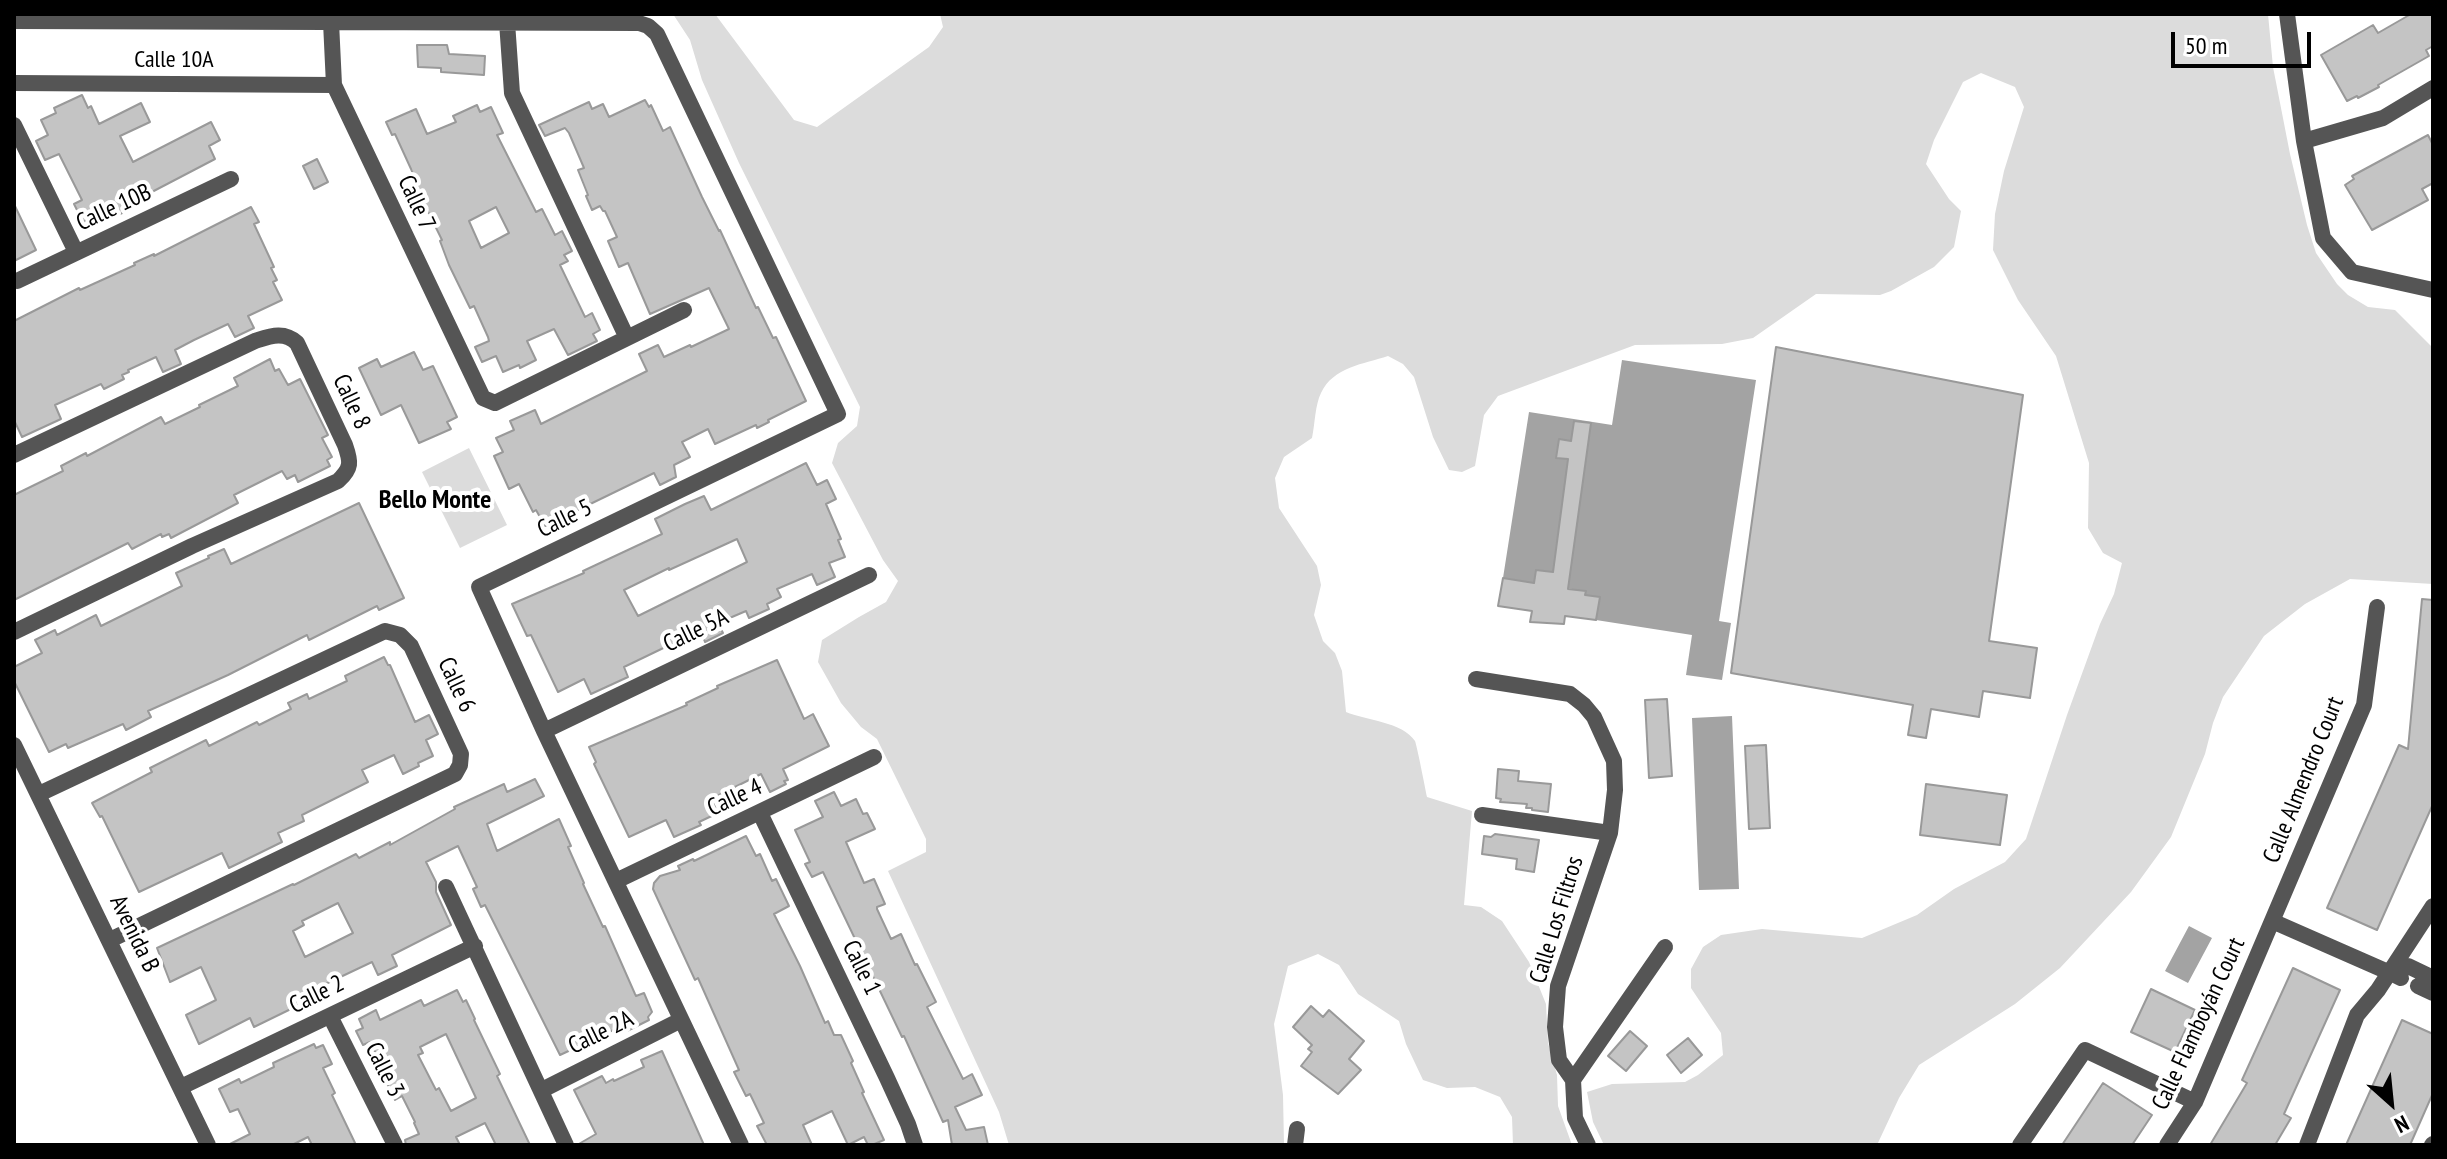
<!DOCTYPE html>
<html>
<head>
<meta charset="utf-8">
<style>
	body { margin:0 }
	#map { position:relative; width:2447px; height:1159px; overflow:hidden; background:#fff; font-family:"PT Sans Narrow",sans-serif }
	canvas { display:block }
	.frame { position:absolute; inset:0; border:16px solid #000; pointer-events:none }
	.north { position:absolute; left:2351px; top:1063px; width:80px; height:80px; -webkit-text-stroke:6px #fff; paint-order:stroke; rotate:153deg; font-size:22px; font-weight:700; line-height:32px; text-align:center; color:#000 }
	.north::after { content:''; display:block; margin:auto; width:28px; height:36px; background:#000; clip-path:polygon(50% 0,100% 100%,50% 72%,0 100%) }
	.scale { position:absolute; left:2171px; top:32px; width:140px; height:36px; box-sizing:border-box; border:4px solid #000; border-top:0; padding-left:10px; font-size:24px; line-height:28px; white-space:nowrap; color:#000; -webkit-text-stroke:6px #fff; paint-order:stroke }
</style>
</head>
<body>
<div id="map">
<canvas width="2447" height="1159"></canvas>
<div class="frame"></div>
<div class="north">N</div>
<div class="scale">50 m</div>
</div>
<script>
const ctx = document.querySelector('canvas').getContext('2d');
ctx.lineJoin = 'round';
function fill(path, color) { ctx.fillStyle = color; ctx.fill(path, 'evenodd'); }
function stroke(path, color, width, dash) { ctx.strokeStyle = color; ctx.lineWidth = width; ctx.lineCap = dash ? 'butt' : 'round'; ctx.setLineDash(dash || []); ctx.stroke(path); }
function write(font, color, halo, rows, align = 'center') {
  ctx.font = font + ' "PT Sans Narrow",sans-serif'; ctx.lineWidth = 8; ctx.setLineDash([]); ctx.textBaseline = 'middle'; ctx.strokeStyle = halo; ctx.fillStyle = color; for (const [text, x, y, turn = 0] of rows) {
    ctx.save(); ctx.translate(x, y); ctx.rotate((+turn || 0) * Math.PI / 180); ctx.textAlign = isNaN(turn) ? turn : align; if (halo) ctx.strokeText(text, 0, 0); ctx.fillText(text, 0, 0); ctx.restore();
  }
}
fill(new Path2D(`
	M673,14H715L794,120L817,127L929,47L943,27L940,14H2268L2273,67L2290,154L2307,225L2316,253L2337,284L2348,295L2368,307L2395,310L2433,348V584L2350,579L2305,604L2264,636L2223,697L2213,723L2205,754L2171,837L2131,892L2060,968L2015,1004L1919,1065L1899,1098L1877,1145H1604L1593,1122L1587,1092L1612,1084L1685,1082L1698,1075L1723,1055L1721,1033L1691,988V969L1703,947L1721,935L1762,929L1862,938L1917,915L1954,889L2005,862L2026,839L2067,715L2100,624L2114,594L2122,563L2103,553L2088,528L2089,463L2056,356L2018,300L1993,250L1995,214L2004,171L2024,107L2015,87L1981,73L1963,82L1934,140L1926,164L1949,199L1961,211L1954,247L1934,267L1891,291L1880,295L1816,294L1753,338L1722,344L1635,345L1498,396L1484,415L1475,466L1462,472L1449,470L1433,437L1414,377L1403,364L1388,356C1364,364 1333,367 1321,393C1315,405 1315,424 1312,438L1284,457L1275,478L1279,508L1317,566L1321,585L1314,615L1323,641L1335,653L1342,671L1346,712C1365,720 1403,722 1415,741C1417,746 1425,787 1427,797L1472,811L1464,905L1481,907L1502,921L1529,962L1546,1004L1548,1043L1557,1075L1558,1106L1572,1145H1513L1512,1117L1500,1097L1475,1087L1447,1088L1423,1080L1406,1044L1399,1021L1358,994L1339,965L1318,954L1288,966L1274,1024L1283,1095L1284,1145H1009L999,1112L888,871L926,852V839L877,739L861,727L841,703L818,662L822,640L859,617L886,602L898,581L883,560L832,463L838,443L857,426L860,407L739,163L702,80L690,40Z
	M469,448L507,525L460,548L422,472Z`), '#dcdcdc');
fill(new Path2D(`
	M1622,360L1756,380L1719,621L1731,623L1722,680L1686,675L1692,635L1596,620L1599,598L1585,595V591L1503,578L1529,412L1612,425Z
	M1732,716L1739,889L1699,890L1692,718Z
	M2189,926L2212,938L2188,983L2165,971Z`), '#a3a3a3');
const building = new Path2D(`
	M2411,14H2433V46L2426,50L2429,56L2378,85L2379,87L2358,98L2357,96L2347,101L2321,55L2373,25L2378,33Z
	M417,45H447L449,54L485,56L484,75L441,72V68L418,67Z
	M82,95L88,108L91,106L99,124L141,103L150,122L120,136L133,162L211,122L220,140L209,146L215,159L148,194L151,200L120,214L118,210L111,213L110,210L83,222L74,204L82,200L59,154L45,160L36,141L48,135L41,120L56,113L54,108Z
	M645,100L649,107L651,105L663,131L670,127L702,197L719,231L720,230L756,308L758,307L773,338L776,337L806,401L768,420L769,422L757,428L756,425L715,444L708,429L682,442L690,457L674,465L676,477L660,485L654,473L545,526L536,510L533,512L519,484L509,489L494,456L503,452L496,438L514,430L510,421L535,410L541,424L647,371L639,354L658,345L664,357L690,345L691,347L729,329L709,288L650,314L628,263L619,267L608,241L617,237L605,211H603L600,206L592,210L586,196L588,195L578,170L584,168L569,133L565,128L545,136L539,125L589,102L592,109L603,104L609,117Z
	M477,105L480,112L491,107L503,133L497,135L536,212L542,209L555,235L562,231L572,251L564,255L568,261L560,265L585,317L592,313L600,330L593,334L597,341L568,355L554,329L527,341L536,360L520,368L519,365L503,372L496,356L482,362L475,347L489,341L488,337L474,306L470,308L449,265L440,241L442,240L415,185L417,184L411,169L395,134L392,135L386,122L416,109L427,134L456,122L453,116ZM496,207L509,233L481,248L469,221Z
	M2428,135L2433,145V183L2422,189L2428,200L2372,230L2345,185L2354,179L2352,176Z
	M317,159L328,182L314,189L303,166Z
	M14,204L36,250L14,261Z
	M251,207L259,222L254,224L274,267L271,268L277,280L273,282L282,300L248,316L254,328L235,337L228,324L194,340L175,350L181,364L163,372L156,357L128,370L129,372L122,375L124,379L104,389L101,384L55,405L61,419L22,437L14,420V321L79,288L80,290L135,265L134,263L154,254V256Z
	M1776,347L2023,395L1989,641L2037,648L2030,698L1983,691L1979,717L1931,709L1926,738L1908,735L1913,705L1731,673Z
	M414,352L423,370L433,366L457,417L447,422L451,429L419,443L401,405L381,415L359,368L377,359L381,367Z
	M270,359L275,371L279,369L288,385L300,379L328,435L322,438L332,457L327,460L330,466L298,482L295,475L287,479L282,471L234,495L238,503L171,538L169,534L162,537L161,534L132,549L128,543L14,600V495L63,471L61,466L86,453L87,456L161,417L165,424L200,407L199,405L238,386L234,378Z
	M1574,421L1591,423L1568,589L1586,591L1585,595L1600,597L1596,620L1565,616L1564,624L1530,622L1532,611L1498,606L1503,578L1534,583L1536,570L1553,572L1568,459L1556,458L1559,439L1571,441Z
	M806,463L817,485L827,480L836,499L826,504L841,539L838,540L845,557L829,563L835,577L817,585L812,574L777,589L781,597L767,604L769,609L749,618L746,611L718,623L723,633L705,642L701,632L680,640L624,667L628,677L591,694L584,679L558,692L531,635L527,636L512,604L584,573L583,571L662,534L655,519L685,504L704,496L711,510ZM737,539L747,562L638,616L624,590L669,568V570Z
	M359,503L404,598L379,610L377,606L309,640L307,635L228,675L148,711L151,717L126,730L123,724L68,748L66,744L49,752L14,681V667L42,653L35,640L55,630L57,635L96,615L101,626L182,586L176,573L209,558L208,556L224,549L231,564Z
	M2422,599L2433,600V804L2377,930L2327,908L2399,745L2408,749Z
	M384,657L388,665H390L415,722L429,715L438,734L426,740L433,756L418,763L419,766L403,774L394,755L362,770L368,782L302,815L304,821L278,833L282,842L229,868L222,853L139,892L102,816L100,817L92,803L152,772L150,768L206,740L209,746L257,722L259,725L291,709L288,703L307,694L309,699L347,681L345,676Z
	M777,660L804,719L813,714L829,746L783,769L788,780L784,781L786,784L770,792L761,774L711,799L718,813L699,822L701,825L674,837L666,820L629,837L594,764L596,762L589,747L687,705L686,703L718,688L717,686Z
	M1667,699L1672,776L1649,778L1645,700Z
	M1766,745L1770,828L1749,829L1745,746Z
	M1498,769L1519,771L1518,781L1551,784L1548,812L1532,810V808H1526L1527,804L1500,802L1501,799L1496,798Z
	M535,779L544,796L487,824L497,851L559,819L571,846L568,847L584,883L583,884L603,927L605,926L635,994L636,996L644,993L652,1012L648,1017L649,1020L627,1031L624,1025L560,1055L485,905L481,907L473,889L477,887L458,846L426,862L436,882V892L451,925L392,955L397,966L378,975L372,962L294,999L297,1006L254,1027L250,1018L199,1044L186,1015L216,1000L201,967L170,982L157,948L293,884L294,885L356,854L359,858L390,842V845L455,809L454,807L504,784L507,792ZM338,903L353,933L305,957L293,931L304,925L302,921Z
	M1926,784L2007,795L2000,845L1920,835Z
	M834,792L841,806L856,799L863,814L867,813L875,829L846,842L864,883L874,879L885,904L877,907V909L891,939L901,934L915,965L917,964L936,1002L927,1007L963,1079L972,1074L982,1095L955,1107L966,1130L984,1127L988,1145H952L948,1120L943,1122L904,1036L902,1037L823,872L812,877L805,864L810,862L795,830L823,817L815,801Z
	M1495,834L1539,840L1534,872L1516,869L1517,859L1482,854L1484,836L1491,837Z
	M746,836L756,856L760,854L772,881L776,879L789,906L774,914L800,966L825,1023L828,1021L834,1035H841L853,1061L851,1063L864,1092L862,1093L884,1140L872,1145H868L864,1137L848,1145L832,1111L803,1125L812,1145H767L757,1126L764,1123L750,1094L746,1096L734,1072L739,1070L698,978L695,980L653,889L654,883L660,876L680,870L678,866L693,859L694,861Z
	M2293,968L2340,990L2284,1114L2291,1118L2275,1145H2210L2247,1083L2242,1080Z
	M2151,989L2195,1010L2175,1052L2131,1032Z
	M457,990L463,1002L466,1000L475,1019L474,1020L500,1074L497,1076L530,1145H496L485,1123L456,1137L460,1145H406L405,1140L419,1134L414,1123L415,1122L402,1096L395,1100L383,1076L386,1074L370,1042L363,1045L356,1031L363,1028L359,1019L376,1010L380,1020L421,1000L424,1006ZM446,1034L476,1098L451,1111L439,1088L436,1090L418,1055L423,1053L420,1047Z
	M1311,1006L1323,1017L1329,1010L1364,1041L1349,1059L1361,1070L1338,1094L1301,1066L1312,1052L1308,1049L1312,1045L1293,1027Z
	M2402,1020L2433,1034V1093L2410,1145H2346Z
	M1630,1031L1647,1046L1626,1071L1608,1056Z
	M1688,1038L1702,1055L1681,1073L1667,1055Z
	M314,1044L316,1048L323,1045L332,1064L323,1068L335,1093L332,1095L356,1145H312L308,1137L292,1145H228L250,1134L238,1109L230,1112L219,1089L239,1079L241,1083L274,1067L273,1063Z
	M662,1051L704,1145H577L596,1134L574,1090L602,1076L606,1083L613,1079L614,1081L644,1067L641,1060Z
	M2103,1083L2152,1115L2132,1145H2062Z`);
fill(building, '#c4c4c4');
stroke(building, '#999', 2);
stroke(new Path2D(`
	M2287,14L2304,141L2323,238L2352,272L2433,290
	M14,21L639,23L648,26L657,34L838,414L479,587L544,731L741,1145
	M331,22L334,85L483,398L495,403L684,310
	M507,22L512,93L627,338
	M14,83L334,85
	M14,125L76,252
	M2304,141L2383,118L2433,88
	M17,281L231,179
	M14,455L255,341C271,336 284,331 297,343L345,445C351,462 352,468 338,481L192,546L14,632
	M1476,679L1570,694L1584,705L1594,717L1614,761L1615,790L1610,833L1558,986L1555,1027L1559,1060L1573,1080L1575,1118L1588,1145
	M544,731L869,575
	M14,745L208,1145
	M39,794L385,631L400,635L411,646L461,754L460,765L455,774L110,940
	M760,813L887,1078L908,1124L915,1145
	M1482,815L1610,833
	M616,881L874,757
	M446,887L566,1145
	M2272,921L2395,975
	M2401,978L2395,975L2408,966L2433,978
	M2418,986L2433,993
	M330,1016L395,1145
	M1573,1080L1665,947
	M181,1087L475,946
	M542,1090L681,1020
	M1295,1145L1297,1129
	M2020,1145L2085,1050L2195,1102
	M2167,1145L2195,1102L2364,705L2377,607
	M2307,1145L2357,1015L2378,990L2433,906`), '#555', 16);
stroke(new Path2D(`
	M2432,1145L2433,1144`), '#555', 16);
write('24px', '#000', '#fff', [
	["Calle 10A",174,60],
	["Calle 7",416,203,65],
	["Calle 10B",114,208,-25],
	["Calle 8",351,402,65],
	["Calle 5",565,519,-26],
	["Calle 5A",696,631,-26],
	["Calle 6",456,685,65],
	["Calle Almendro Court",2304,780,-68],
	["Calle 4",735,798,-25],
	["Calle Los Filtros",1557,920,-73],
	["Avenida B",134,934,64],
	["Calle 1",861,968,64],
	["Calle 2",317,995,-26],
	["Calle Flamboyán Court",2199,1024,-65],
	["Calle 2A",601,1033,-26],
	["Calle 3",384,1070,63]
]);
write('bold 26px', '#000', '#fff', [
	["Bello Monte",435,501]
]);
</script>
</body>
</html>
